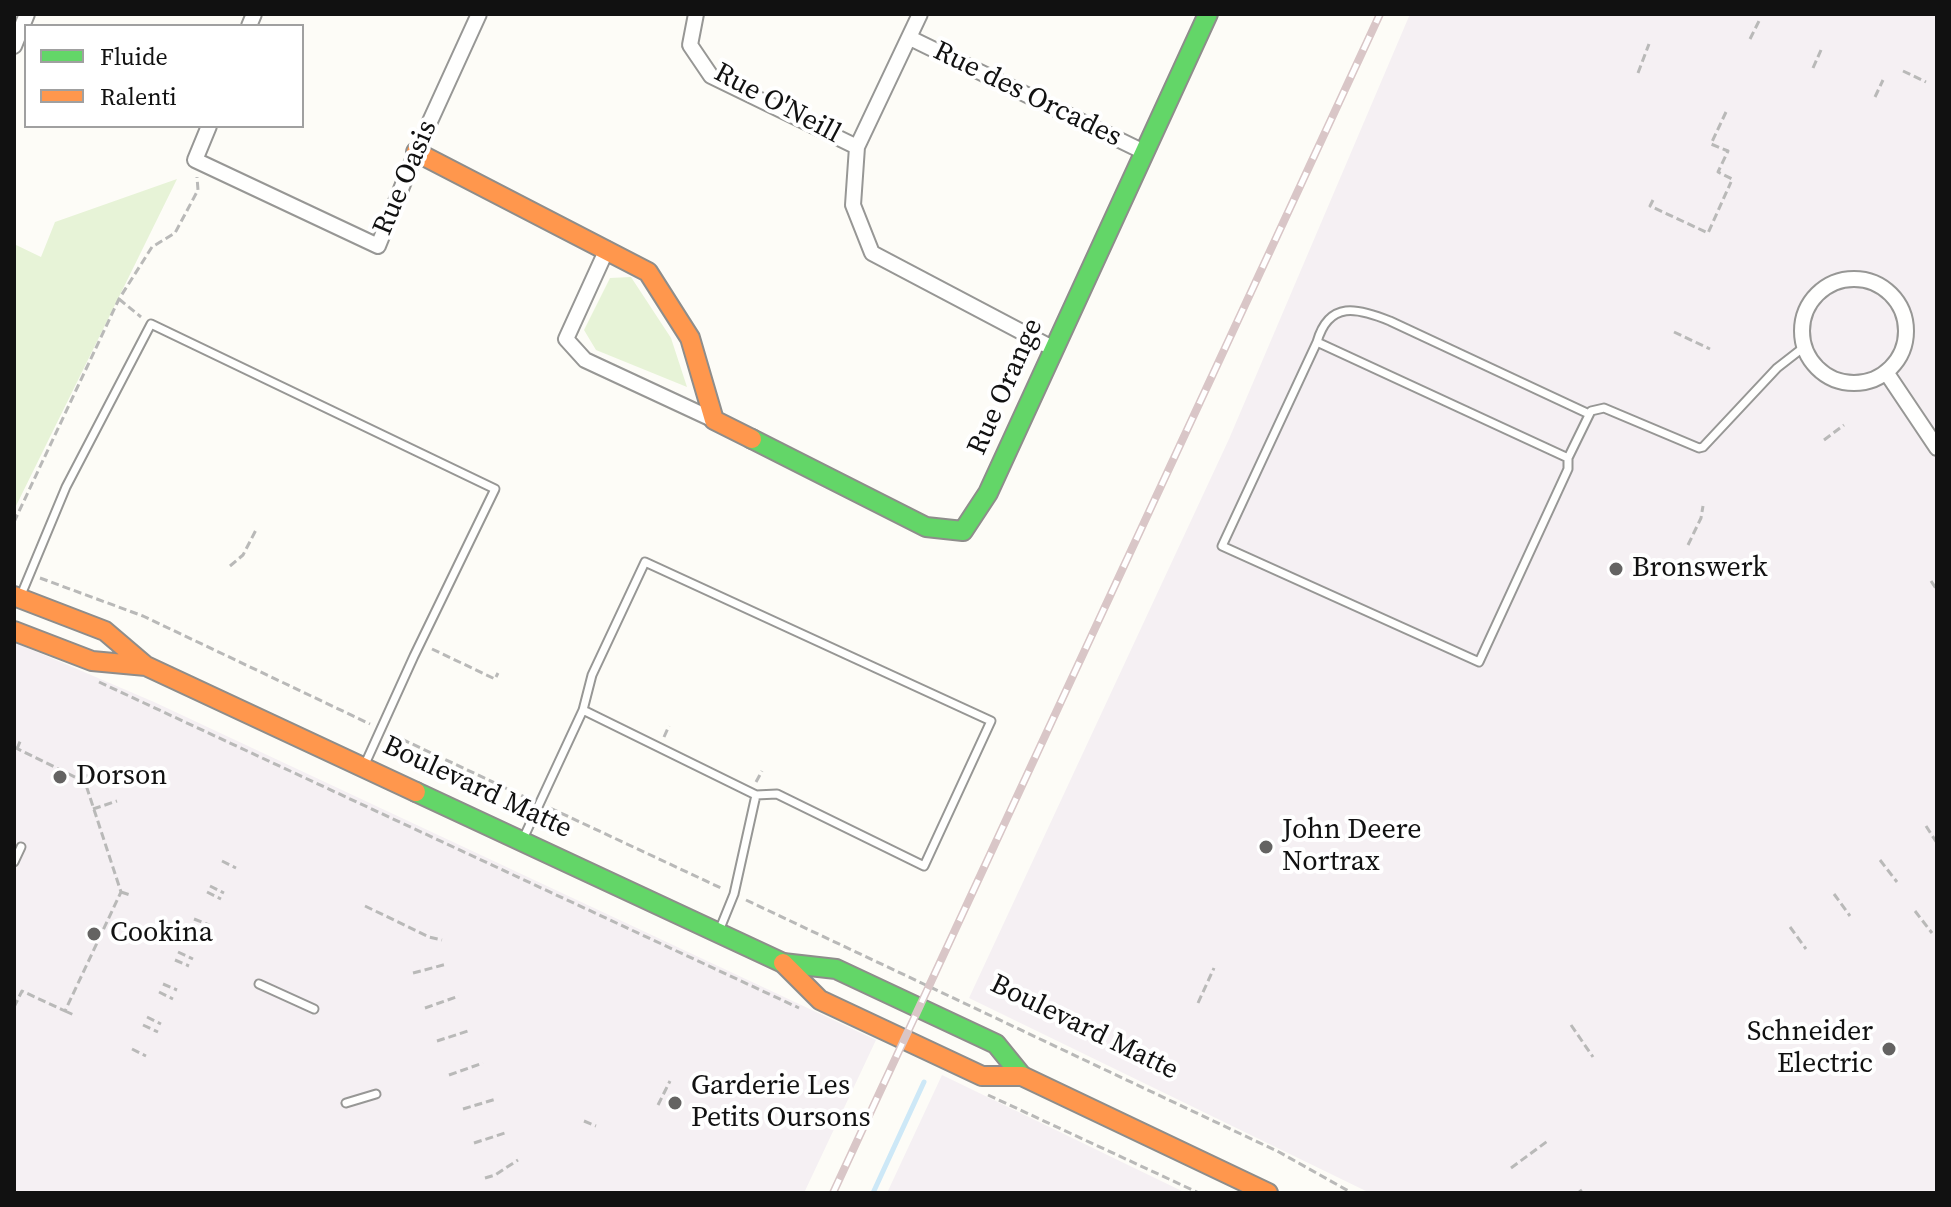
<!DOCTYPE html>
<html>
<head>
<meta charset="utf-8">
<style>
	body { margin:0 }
	#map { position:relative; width:1951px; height:1207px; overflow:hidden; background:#fdfcf7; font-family:"Source Serif 4",serif }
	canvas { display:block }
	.frame { position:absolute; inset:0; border:16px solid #111; pointer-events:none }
	.legend { position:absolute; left:24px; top:24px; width:280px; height:104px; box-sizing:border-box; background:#fff; border:2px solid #a0a0a0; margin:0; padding:10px 14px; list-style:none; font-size:24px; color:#111 }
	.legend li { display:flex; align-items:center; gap:16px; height:40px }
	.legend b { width:40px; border:2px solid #a0a0a0 }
</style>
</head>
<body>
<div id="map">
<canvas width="1951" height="1207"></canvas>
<div class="frame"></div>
<ul class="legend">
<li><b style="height:10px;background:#63d668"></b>Fluide</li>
<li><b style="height:10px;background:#ff974d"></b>Ralenti</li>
</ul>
</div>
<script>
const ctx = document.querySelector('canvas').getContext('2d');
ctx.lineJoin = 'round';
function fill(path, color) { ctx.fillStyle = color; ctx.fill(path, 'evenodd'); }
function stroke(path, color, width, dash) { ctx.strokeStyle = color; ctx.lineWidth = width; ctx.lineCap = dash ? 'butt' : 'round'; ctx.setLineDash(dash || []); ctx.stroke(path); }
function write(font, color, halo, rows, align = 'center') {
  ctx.font = font + ' "Source Serif 4",serif'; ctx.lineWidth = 8; ctx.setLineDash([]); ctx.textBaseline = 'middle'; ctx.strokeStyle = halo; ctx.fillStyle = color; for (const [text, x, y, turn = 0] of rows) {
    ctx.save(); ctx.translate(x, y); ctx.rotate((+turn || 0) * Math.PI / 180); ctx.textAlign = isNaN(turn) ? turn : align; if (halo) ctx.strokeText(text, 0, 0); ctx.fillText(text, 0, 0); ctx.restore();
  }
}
fill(new Path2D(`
	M1410,14H1937V1193H1370L969,998L1229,439Z
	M14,642L154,702L876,1040L804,1193H14Z
	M942,1075L1186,1193H887Z`), '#f5f0f3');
fill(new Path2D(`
	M177,179L14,510V244L41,257L55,222Z
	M631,277L671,338L687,387L596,350L584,330L610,278Z`), '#e7f3d7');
stroke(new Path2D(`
	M873,1193L924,1082`), '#cde8f7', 5);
const lane = new Path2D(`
	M1317,342L1222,546L1479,662L1568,469V458L1591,411L1604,408L1699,448L1703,447L1777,368L1804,347
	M1568,458L1317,342C1329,300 1358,308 1390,321L1589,414
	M21,595L66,487L151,324L495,489L414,656L365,764
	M523,839L583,710L592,675L645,562L991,721L924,866L777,794L756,795L583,710
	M14,862L21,847
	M719,931L734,894L756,795
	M259,984L314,1009
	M346,1103L376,1094`);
const street = new Path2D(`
	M696,14L690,45L711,76L857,147
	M920,14L857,147L853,205L872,253L1054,349
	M249,26L254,14
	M910,38L1144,152
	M14,46L27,14
	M209,126L195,160L378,246L416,152L479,14
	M607,249L566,339L585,360L714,420
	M1802 331a52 52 0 1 1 104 0a52 52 0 1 1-104 0Z
	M1886,372L1937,448`);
const fast = new Path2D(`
	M752,439L926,527L963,531L988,493L1208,14
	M416,792L783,963L836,969L996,1044L1022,1076`);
const slow = new Path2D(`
	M416,152L648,272L690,338L714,420L752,439
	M14,596L105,631L146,666L416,792
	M14,631L92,661L146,666
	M783,963L820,1000L982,1076H1022L1268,1193`);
stroke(lane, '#979795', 11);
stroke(street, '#979795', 18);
stroke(fast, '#8e8d8b', 22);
stroke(slow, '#8e8d8b', 22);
stroke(new Path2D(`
	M1750,39L1759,21
	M1813,68L1821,50
	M1903,71L1926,82
	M1638,73L1649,44
	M1875,97L1883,80
	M1726,112L1711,144L1728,151L1718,172L1732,179
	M1653,200L1650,206L1708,233L1731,182
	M119,299L141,317
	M1674,332L1710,349
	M1824,440L1844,425
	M14,522L119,299L152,247L175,233L198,190L197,177
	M1688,545L1701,518L1703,506
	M230,566L243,555L257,528
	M40,578L143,616L370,724
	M1931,581L1937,590
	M432,649L495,679L498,673
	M99,682L799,1008
	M391,734L529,799
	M664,737L669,726
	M14,747L85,782L121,892L65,1011L22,991L14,1007
	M17,749L21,739
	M85,782L89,771
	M756,782L762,771
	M550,808L721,888
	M93,809L117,801
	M1926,826L1937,843
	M1880,860L1897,882
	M222,861L236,868
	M210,886L224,893
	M121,892L130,895
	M207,892L221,899
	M1834,894L1850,916
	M746,900L1279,1152L1352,1193
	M365,906L429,937L442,940
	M1915,911L1932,933
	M194,919L209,925
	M191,926L205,932
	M1790,927L1806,949
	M178,952L193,959
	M175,960L189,966
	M413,973L447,964
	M163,984L177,990
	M159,992L173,999
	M1198,1003L1214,968
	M425,1008L459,996
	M65,1011L74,1015
	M147,1017L161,1024
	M143,1025L158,1032
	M1571,1025L1593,1057
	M437,1041L471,1030
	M132,1049L146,1056
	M449,1075L483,1063
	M988,1095L1199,1193
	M658,1105L670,1081
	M463,1109L496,1099
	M584,1121L596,1126
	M474,1143L508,1132
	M1511,1168L1549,1140
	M485,1178L495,1175L518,1160
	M1578,1193L1582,1190`), '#b9b9b8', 3, [8, 4]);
stroke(lane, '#fffffe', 7);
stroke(street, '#fffffe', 14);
stroke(fast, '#63d668', 18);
stroke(slow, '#ff974d', 18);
const rail = new Path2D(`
	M833,1193L1380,14`);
stroke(rail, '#d9c6c7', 8);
stroke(rail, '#fff', 5, [15]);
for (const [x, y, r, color] of [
	[1616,569,8,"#646362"],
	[60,777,8,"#646362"],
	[1266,847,8,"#646362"],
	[94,934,8,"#646362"],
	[1889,1049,8,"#646362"],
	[675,1103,8,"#646362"]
]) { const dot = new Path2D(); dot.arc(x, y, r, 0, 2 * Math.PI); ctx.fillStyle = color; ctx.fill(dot); stroke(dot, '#fff', 3); }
write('28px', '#111', '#fff', [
	["Rue des Orcades",1027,95,26],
	["Rue O'Neill",777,104,28],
	["Rue Oasis",406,178,-67],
	["Rue Orange",1006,387,-66],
	["Boulevard Matte",477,788,25],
	["Boulevard Matte",1084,1028,26]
]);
write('28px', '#111', '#fff', [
	["Bronswerk",1632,569],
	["Dorson",76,777],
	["John Deere",1282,831],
	["Nortrax",1282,863],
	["Cookina",110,934],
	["Schneider",1873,1033,"right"],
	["Electric",1873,1065,"right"],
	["Garderie Les",691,1087],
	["Petits Oursons",691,1119]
], 'left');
</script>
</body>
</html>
